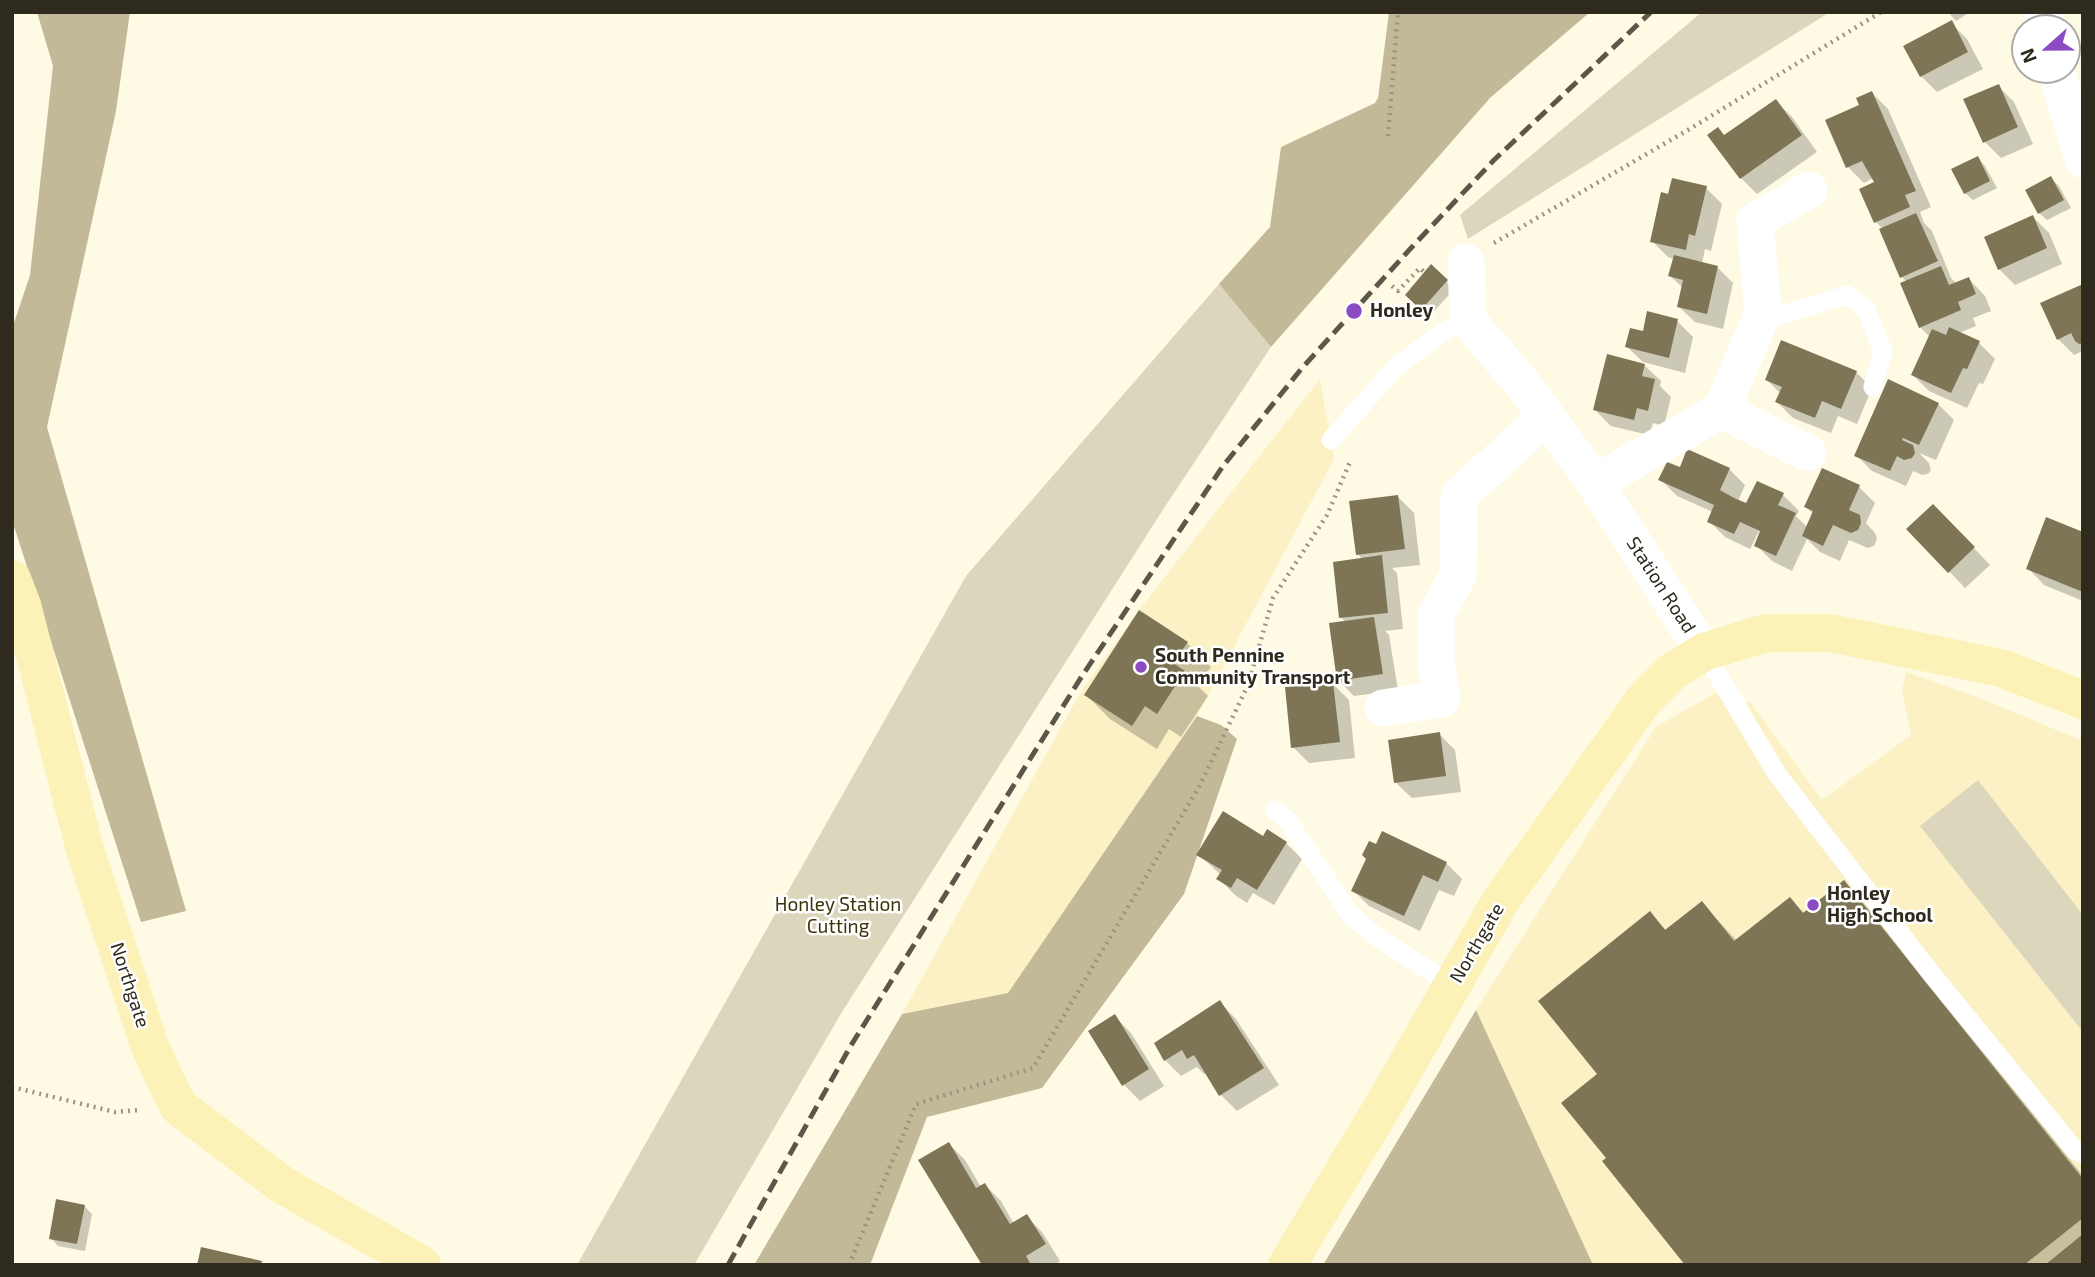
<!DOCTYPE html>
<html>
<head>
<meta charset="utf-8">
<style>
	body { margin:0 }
	#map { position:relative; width:2095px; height:1277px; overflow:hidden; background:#fffae4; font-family:"Exo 2",sans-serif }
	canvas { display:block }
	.frame { position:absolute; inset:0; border:14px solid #2e2a1d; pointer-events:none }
	.north { position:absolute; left:2011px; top:14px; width:70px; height:70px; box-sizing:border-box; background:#fff; border:2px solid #abaaa5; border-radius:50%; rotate:249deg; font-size:19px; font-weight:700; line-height:28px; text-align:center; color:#2e2a1d }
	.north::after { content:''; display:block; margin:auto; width:24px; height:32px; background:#8b4cc2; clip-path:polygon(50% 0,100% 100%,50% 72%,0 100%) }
</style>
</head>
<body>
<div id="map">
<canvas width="2095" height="1277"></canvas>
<div class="frame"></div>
<div class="north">N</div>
</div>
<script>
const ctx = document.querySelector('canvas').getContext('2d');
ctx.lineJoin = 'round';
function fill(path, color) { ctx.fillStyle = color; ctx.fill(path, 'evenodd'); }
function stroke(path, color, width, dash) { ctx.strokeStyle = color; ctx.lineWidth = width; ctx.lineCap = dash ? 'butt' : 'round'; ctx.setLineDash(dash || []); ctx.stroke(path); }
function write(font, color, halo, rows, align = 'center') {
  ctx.font = font + ' "Exo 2",sans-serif'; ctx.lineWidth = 5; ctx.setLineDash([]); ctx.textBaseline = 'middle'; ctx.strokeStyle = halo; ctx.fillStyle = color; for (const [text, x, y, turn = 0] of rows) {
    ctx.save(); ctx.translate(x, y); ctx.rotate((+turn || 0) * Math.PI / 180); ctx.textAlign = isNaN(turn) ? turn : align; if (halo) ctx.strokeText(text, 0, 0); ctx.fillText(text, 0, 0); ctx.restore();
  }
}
fill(new Path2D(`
	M1320,379L1334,459L1197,716L1008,993L902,1014L1080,693L1139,610Z
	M1906,672L1982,699L2083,741V1265H1593L1476,1010L1656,727L1717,692L1730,707L1750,702L1822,800L1911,735L1902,690Z`), '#fbf1c5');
fill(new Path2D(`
	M1702,12H1830L1468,239L1460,215Z
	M1219,284L1271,347L1166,505L842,1012L694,1265H577L966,576Z
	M1978,780L2083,915V1032L1920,826Z`), '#dcd6bc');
fill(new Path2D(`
	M37,12H130L116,111L47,427L186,911L141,922L12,520V329L30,275L53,66Z
	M1389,12H1590L1490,98L1271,347L1219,284L1270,227L1281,147L1375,103L1378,98Z
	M1197,716L1221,725L1237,739L1184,894L1042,1088L927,1117L870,1265H754L902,1014L1008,993Z
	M1476,1010L1593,1265H1323Z`), '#c2b998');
fill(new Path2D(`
	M1948,12H1970L1956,21Z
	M1951,23L1967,39L1983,69L1937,92L1921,76Z
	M1998,86L2014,102L2033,144L2001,158L1985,142Z
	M1872,93L1888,109L1931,207L1920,212L1924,223L1932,231L1951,278L1957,284L1969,279L1985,296L1991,311L1973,318L1976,326L1959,333L1979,343L1995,359L1983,384L1979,383L1967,408L1929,391L1913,375L1930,337L1920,327L1907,282L1902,277L1881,230L1883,229L1876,222L1861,190L1876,183L1873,178L1864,183L1848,167L1862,106Z
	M1776,101L1792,117L1817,152L1757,194L1741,178L1709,136L1718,129L1725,136Z
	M1978,158L1985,166L1997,188L1973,200L1965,193Z
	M2051,178L2059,186L2071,208L2047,220L2039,213Z
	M1706,188L1722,204L1711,251L1705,249L1702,264L1717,267L1733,283L1723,329L1695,322L1678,306L1683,288L1670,276L1674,259L1668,257L1652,241L1670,196Z
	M2033,217L2049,233L2062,264L2015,285L1999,269Z
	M1431,267L1454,289L1430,316L1408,295Z
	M2083,286V351L2074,355L2058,339Z
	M1677,321L1693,337L1685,373L1643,362L1626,346L1644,333Z
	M1644,365L1661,381L1660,386L1671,397L1664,426L1653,423L1649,435L1611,426L1595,410Z
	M1856,372L1872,388L1857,424L1838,416L1831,433L1793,418L1777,402L1781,394L1767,380Z
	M1938,404L1954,420L1936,460L1919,453L1929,463L1931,470L1928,474L1922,475L1913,471L1906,486L1872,471L1856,455Z
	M1681,469H1729L1745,485L1738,501L1747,506L1783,495L1799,511L1796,516L1807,527L1813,514L1806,507L1859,487L1875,503L1866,523L1875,533L1877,539L1874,546L1868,548L1849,540L1840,561L1820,552L1807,539L1792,571L1772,561L1756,545L1762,532L1759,531L1750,549L1725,537L1709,521L1713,512L1677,496L1661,480Z
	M1398,497L1414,513L1420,565L1392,568L1397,573L1403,629L1385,631L1389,635L1398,690L1354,696L1338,680L1346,623L1341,617L1363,559L1357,554Z
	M1949,522L1990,565L1965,588L1909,529Z
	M2083,534V601L2044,585L2028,568Z
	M1187,643L1211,667L1198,686L1208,696L1181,737L1169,729L1157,749L1110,719L1086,695Z
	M1333,684L1349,700L1355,758L1309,763L1293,747Z
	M1439,734L1455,750L1461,792L1412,798L1395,782Z
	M1263,839L1286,843L1302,859L1274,905L1253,893L1247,903L1235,895L1219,879L1221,875L1198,854Z
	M1446,863L1462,879L1454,896L1439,890L1420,931L1369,906L1353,890Z
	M1844,883L1867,907L2083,1176V1265H1687L1608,1158L1600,1074L1650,913L1667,931L1702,903L1737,941L1789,899L1805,914Z
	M1220,1002L1236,1019L1279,1085L1237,1111L1221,1095L1207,1073L1204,1074L1197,1067L1181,1076L1165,1060Z
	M1115,1017L1131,1033L1164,1086L1140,1101L1124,1085L1090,1032Z
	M949,1144L965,1160L981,1187L985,1185L1001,1201L1014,1224L1026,1216L1042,1232L1060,1261L1054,1265H984Z
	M84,1206L92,1214L85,1251L58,1246L51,1238Z`), '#0003');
fill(new Path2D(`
	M1952,20L1968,52L1920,77L1903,46Z
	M1999,84L2018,127L1983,143L1963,99Z
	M1872,91L1916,191L1905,195L1910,207L1874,223L1859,189L1874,182L1862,161L1846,168L1825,120L1859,105L1856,98Z
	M1776,99L1802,135L1740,179L1707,135L1718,127L1724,135Z
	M1978,156L1990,181L1964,194L1951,169Z
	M2051,176L2064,200L2038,214L2025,190Z
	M1672,178L1707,186L1695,236L1689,234L1686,250L1650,242L1661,192L1668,194Z
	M1916,213L1938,261L1900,278L1879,229Z
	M2033,215L2047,248L1998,270L1984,237Z
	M1674,255L1718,266L1707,314L1677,307L1683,280L1668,276Z
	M1431,264L1448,280L1421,310L1405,295Z
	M1941,266L1949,285L1969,277L1976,294L1958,302L1961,310L1919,328L1900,283Z
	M2083,284V343L2079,344L2075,341L2071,333L2057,340L2040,303Z
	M1647,311L1678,319L1669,358L1625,347L1630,328L1643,331Z
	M1949,327L1980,341L1967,369L1963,368L1951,393L1911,375L1932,329L1946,335Z
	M1781,340L1857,371L1841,409L1822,401L1815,418L1775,402L1782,387L1765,380Z
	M1607,354L1645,364L1642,376L1655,379L1648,411L1637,408L1634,420L1593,410Z
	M1888,379L1939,403L1919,445L1903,438L1902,440L1913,445L1915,453L1912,458L1904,460L1897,456L1890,471L1854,456Z
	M1687,449L1730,468L1720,490L1734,498L1746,503L1757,481L1784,493L1778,505L1796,513L1776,556L1754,546L1760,531L1740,522L1734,534L1707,522L1714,505L1658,480L1667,462L1680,467Z
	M1822,468L1860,485L1849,510L1860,515L1861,523L1858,530L1851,533L1833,525L1823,546L1802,536L1813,511L1804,507Z
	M1398,495L1405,549L1356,555L1349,501Z
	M1933,504L1975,547L1948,573L1906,529Z
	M2046,517L2083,532V592L2026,569Z
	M1382,555L1388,613L1339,618L1333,562Z
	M1139,610L1188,642L1173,663L1185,671L1157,714L1145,706L1132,726L1084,695Z
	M1374,617L1383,674L1337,681L1329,623Z
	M1333,682L1340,742L1291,748L1285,687Z
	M1440,732L1446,776L1394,783L1388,740Z
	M1223,811L1263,836L1267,829L1287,842L1257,890L1237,878L1231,888L1216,879L1222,870L1196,855Z
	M1382,831L1447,862L1438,882L1423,875L1404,916L1351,891L1366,859L1362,855L1369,841L1376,844Z
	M1844,880L2083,1179V1218L2024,1265H1685L1602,1161L1606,1158L1561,1103L1597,1074L1538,1001L1650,911L1665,930L1702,901L1734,941L1790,897L1803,913Z
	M1220,1000L1264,1068L1219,1096L1194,1055L1187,1059L1182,1050L1164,1061L1154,1043Z
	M1115,1014L1149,1069L1122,1086L1088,1031Z
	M949,1142L976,1188L985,1183L1010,1224L1027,1214L1046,1244L1026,1256L1031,1265H982L918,1160Z
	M56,1199L85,1205L77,1244L49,1239Z
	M2083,1234V1265H2045Z
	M201,1247L262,1261L261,1265H197Z`), '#7d7555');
stroke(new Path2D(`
	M1388,136L1398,12
	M1494,243L1693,127L1881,12
	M1392,286L1398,291L1420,268L1424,272
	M12,1087L115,1112L139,1110
	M849,1265L916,1104L1033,1068L1200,785L1248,685L1273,598L1327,515L1350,462L1349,459`), '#999583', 4.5, [2, 5]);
stroke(new Path2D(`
	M1761,321L1848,295L1866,310L1883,351L1873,387
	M1331,440L1396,367L1443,332L1468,320
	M1704,652L1777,774L1930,972L2075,1150L2083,1154
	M1275,810L1288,821L1349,913L1375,936L1452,985`), '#fff', 19);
stroke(new Path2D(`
	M2044,12L2048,28
	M2056,70L2083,160
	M1466,262L1468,320L1525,387L1595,483L1704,652
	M1721,410L1763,313L1755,221L1809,190
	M1595,483L1721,410L1808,453
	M1383,708L1442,699L1436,663V615L1458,575L1459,496L1546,417`), '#fff', 37);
stroke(new Path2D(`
	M12,579L22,605L85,850L150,1047L178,1106L281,1184L422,1265
	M1287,1265L1383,1106L1500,902L1644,700L1672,672L1704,652L1766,633H1830L2001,668L2083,700`), '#fcf1b6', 38);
stroke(new Path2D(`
	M728,1265L850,1047L1082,676L1223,466L1302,368L1412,247L1494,160L1651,12`), '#5c5849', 5, [14, 7]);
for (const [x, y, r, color] of [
	[1354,311,9,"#8b4cc2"],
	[1141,667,7,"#8b4cc2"],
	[1813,905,7,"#8b4cc2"]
]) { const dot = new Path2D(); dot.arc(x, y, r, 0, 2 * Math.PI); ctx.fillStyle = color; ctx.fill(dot); stroke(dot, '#fff', 2.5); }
write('bold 19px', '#2e2a1d', '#fff', [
	["Honley",1370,311],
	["South Pennine",1155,656],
	["Community Transport",1155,678],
	["Honley",1827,894],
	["High School",1827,916]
], 'left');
write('19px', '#2e2a1d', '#fff', [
	["Station Road",1661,585,57],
	["Northgate",1477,943,-60],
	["Northgate",130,985,72]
]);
write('19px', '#3d3306', '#fff', [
	["Honley Station",838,905],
	["Cutting",838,927]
]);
</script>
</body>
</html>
